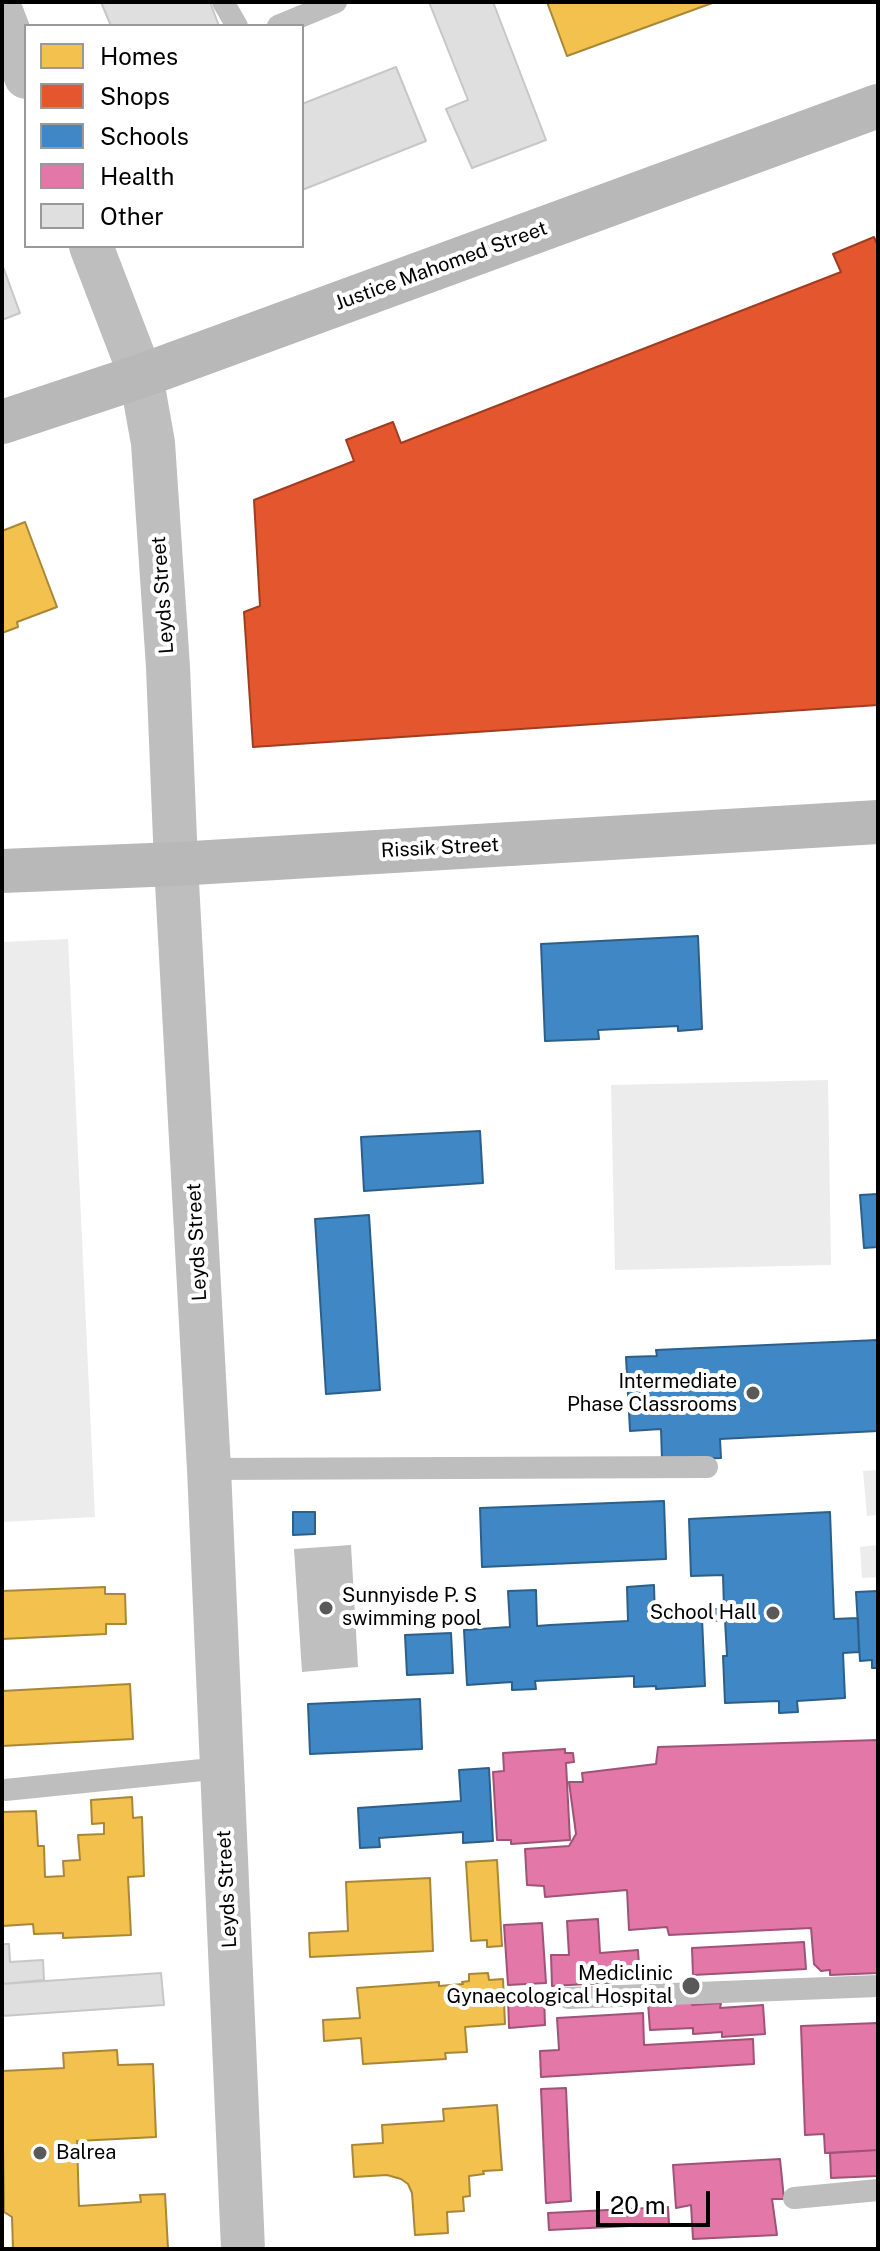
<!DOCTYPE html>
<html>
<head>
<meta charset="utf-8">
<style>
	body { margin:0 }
	#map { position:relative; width:880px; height:2251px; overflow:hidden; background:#fff; font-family:"Public Sans",sans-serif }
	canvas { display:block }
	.frame { position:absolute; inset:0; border:4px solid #000; pointer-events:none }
	.legend { position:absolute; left:24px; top:24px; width:280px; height:224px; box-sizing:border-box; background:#fff; border:2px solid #999; margin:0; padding:10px 14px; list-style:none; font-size:24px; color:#000 }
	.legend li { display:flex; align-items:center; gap:16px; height:40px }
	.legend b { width:40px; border:2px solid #999 }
	.scale { position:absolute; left:596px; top:2191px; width:114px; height:36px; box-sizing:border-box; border:4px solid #000; border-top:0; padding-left:10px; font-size:24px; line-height:28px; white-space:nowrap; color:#000; -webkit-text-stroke:6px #fff; paint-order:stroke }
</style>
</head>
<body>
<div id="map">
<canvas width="880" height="2251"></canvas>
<div class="frame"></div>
<ul class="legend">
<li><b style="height:22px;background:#f2c14e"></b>Homes</li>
<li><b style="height:22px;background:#e4572e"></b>Shops</li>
<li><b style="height:22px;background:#3f88c5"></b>Schools</li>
<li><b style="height:22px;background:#e377a8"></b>Health</li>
<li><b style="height:22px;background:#dfdfdf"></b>Other</li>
</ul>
<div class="scale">20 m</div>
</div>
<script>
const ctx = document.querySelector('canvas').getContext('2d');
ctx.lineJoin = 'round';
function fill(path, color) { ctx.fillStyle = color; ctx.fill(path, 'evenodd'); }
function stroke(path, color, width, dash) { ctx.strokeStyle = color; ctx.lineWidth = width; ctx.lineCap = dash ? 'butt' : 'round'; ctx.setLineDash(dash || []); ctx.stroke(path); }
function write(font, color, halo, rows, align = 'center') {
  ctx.font = font + ' "Public Sans",sans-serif'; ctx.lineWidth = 8; ctx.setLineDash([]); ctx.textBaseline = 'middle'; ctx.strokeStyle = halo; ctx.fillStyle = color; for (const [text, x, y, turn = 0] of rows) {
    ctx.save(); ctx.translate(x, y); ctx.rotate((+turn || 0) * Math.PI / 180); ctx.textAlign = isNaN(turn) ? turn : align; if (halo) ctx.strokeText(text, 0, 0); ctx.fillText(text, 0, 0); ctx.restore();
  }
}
fill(new Path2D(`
	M68,939L95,1517L2,1522V942Z
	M828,1080L831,1265L615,1270L611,1085Z
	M878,1470V1515L867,1516L863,1471Z
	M878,1545V1577L862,1578L860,1547Z`), '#ececec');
fill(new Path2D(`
	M351,1545L358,1667L302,1672L294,1549Z`), '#bfbfbf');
const homes = new Path2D(`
	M547,2H715L567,56Z
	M25,522L57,607L17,622L18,627L2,633V531Z
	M105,1587V1594H125L126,1624H106V1634L2,1639V1591Z
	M130,1684L133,1739L2,1746V1691Z
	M132,1797L133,1818L142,1817L144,1876L128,1877L131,1935L63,1938V1933L34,1934L33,1924L2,1926V1812L36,1811L38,1846H44L45,1877L64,1876L63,1861L80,1860L78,1835L104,1834V1823L92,1824L91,1800Z
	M497,1860L502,1946L487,1947V1940L471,1941L466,1862Z
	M430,1878L433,1951L310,1957L309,1933L348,1931L346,1882Z
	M488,1973L489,1980L503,1979L505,2024L465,2027L467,2052L445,2053L446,2059L363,2064L361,2038L324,2041L323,2020L360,2018L357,1988L439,1982V1986L463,1984L462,1982L469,1981V1974Z
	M117,2050L118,2065L153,2064L156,2137L77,2141L79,2206L141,2202L140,2195L165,2194L168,2248L13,2249L12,2217L4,2212L2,2071L64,2068L63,2053Z
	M497,2105L502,2170L483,2171L484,2174L469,2176L470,2196L463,2197L464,2211L447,2212L448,2233L415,2235L412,2193L408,2184L401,2179L387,2175L354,2177L352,2145L383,2143L382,2125L444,2121L443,2109Z`);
fill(homes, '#f2c14e');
stroke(homes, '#a98737', 2);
const shops = new Path2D(`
	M874,237L878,246V705L253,747L244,612L260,606L254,500L354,461L346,440L393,422L401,443L841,272L833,254Z`);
fill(shops, '#e4572e');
stroke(shops, '#a03d20', 2);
const schools = new Path2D(`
	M698,936L702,1029L678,1031V1026L598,1030L599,1039L545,1041L541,944Z
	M480,1131L483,1183L364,1191L361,1137Z
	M878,1194V1247L864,1248L860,1195Z
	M369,1215L380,1390L326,1394L315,1219Z
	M878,1340V1431L720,1439L721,1458L662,1460L661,1429L630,1431L626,1357L657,1356L656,1350Z
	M664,1501L666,1559L482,1567L480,1508Z
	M293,1512H315V1534L293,1535Z
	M830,1512L834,1619L858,1618L859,1652L843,1653L845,1698L797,1701L798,1712L779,1713V1701L725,1703L723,1656H727L725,1620L712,1621L711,1609H724L723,1575L691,1576L689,1519Z
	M654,1585L655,1620L702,1618L705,1686L656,1689V1686L634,1687V1676L535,1681L536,1689L512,1690V1682L467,1685L464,1630L510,1627L508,1591L536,1590L537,1626L550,1625L628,1621L627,1587Z
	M878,1591V1668H872V1660L860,1661L856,1592Z
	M451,1633L453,1673L407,1675L405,1635Z
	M420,1699L422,1749L310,1754L308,1704Z
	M489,1768L493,1841L463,1843V1832L379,1838L380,1847L360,1848L358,1808L461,1801L459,1770Z`);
fill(schools, '#3f88c5');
stroke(schools, '#2c5f8a', 2);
const health = new Path2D(`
	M878,1740V1973L830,1975V1970L821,1971L814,1964L811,1928L669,1935L667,1927L629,1930L627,1890L545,1897L544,1886L527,1885L525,1849L569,1846L576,1834L569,1782H583L582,1773L656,1764L658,1747Z
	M565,1749V1753H573L574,1762L566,1763L570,1840L511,1844V1840H497L493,1772L504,1771L503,1753Z
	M598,1919L600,1953L638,1950L640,1981L552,1986L551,1955H569L567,1921Z
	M542,1923L546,1983L508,1985L504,1925Z
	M804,1942L806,1969L693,1975L692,1948Z
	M544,1994L545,2025L509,2028L508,1997Z
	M691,2001L692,2005L721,2003L720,2008L763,2005L765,2034L722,2037V2032L693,2034V2028L650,2030L648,2003Z
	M643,2013L644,2045L753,2039L754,2064L541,2077L540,2051L559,2050L557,2018Z
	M878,2023V2150L825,2153L824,2134L805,2135L801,2026Z
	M566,2088L571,2201L546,2203L541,2089Z
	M878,2150V2176L831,2178L830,2153Z
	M780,2159L784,2199H772L777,2235L693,2239L691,2205L676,2208L673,2165Z
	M668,2207L669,2224L549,2230L548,2213Z`);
fill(health, '#e377a8');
stroke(health, '#9f5376', 2);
const building = new Path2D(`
	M101,2H210L219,26H111Z
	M429,2H493L546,140L472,168L446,109L468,100Z
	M396,67L426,141L302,190V104Z
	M2,264L20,313L2,320Z
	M2,1944H9L10,1962L43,1960L44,1980L2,1984Z
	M161,1973L164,2005L2,2016V1984Z`);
fill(building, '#dfdfdf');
stroke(building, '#c7c7c7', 2);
stroke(new Path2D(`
	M223,2L237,26
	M278,26L336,2
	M209,1469L707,1467
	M5,1790L222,1768
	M568,1998L878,1986
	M794,2198L878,2190`), '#bebebe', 22);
stroke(new Path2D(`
	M2,14L26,77
	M91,246L141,376L153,443L168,667L176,864L209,1469L243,2249`), '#bebebe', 44);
stroke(new Path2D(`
	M2,422L141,376L878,106
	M2,871L176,864L878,822`), '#b8b8b8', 44);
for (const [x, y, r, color] of [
	[753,1393,8,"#595959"],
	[326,1608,8,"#595959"],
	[773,1613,8,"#595959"],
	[691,1986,10,"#595959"],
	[40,2153,8,"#595959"]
]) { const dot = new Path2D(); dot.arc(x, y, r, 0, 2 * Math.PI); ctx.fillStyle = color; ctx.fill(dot); stroke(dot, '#fff', 3); }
write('20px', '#000', '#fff', [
	["Justice Mahomed Street",441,266,-20],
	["Leyds Street",163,595,-94],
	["Rissik Street",440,848,-3],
	["Leyds Street",197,1242,-93],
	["Leyds Street",227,1889,-93]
]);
write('20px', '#000', '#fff', [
	["Intermediate",737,1382],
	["Phase Classrooms",737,1405],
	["Sunnyisde P. S",342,1596,"left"],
	["swimming pool",342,1619,"left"],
	["School Hall",757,1613],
	["Mediclinic",673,1974],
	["Gynaecological Hospital",673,1997],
	["Balrea",56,2153,"left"]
], 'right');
</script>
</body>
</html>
